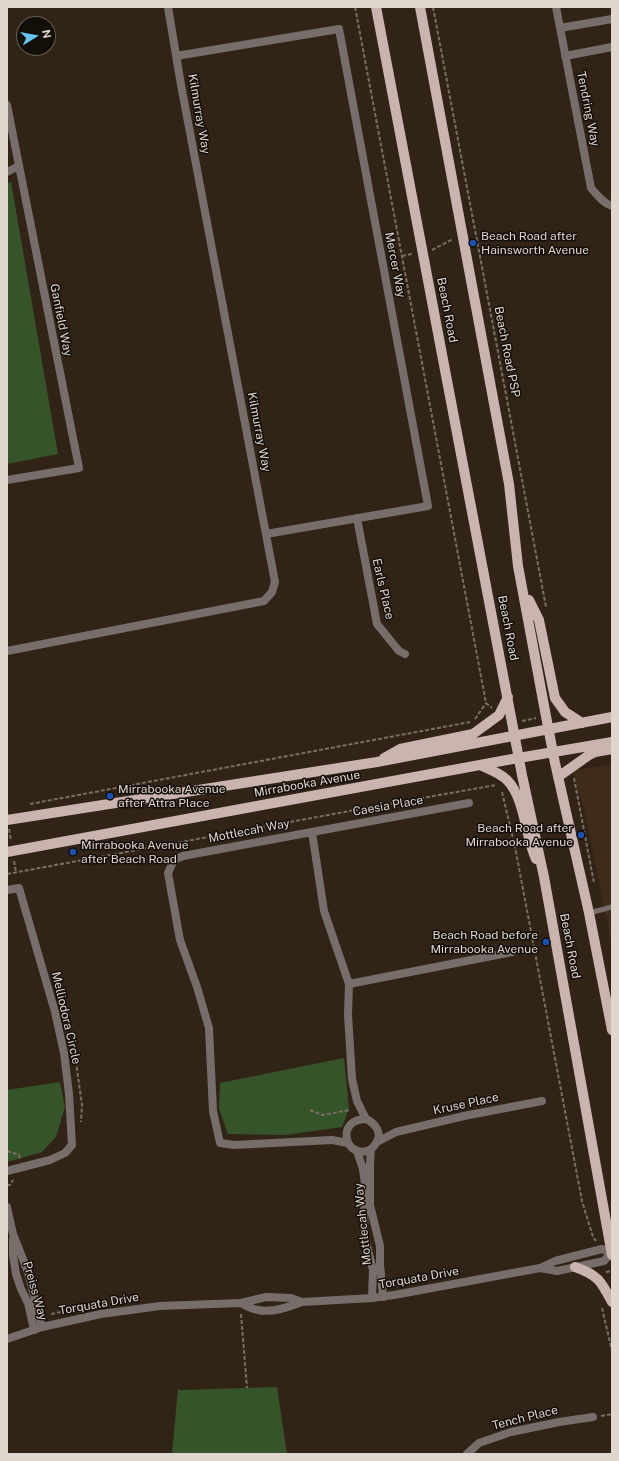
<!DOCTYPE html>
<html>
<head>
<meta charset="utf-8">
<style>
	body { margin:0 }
	#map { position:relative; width:619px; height:1461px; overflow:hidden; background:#312417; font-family:"Public Sans",sans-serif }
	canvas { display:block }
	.frame { position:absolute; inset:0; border:8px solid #dfd6ce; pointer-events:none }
	.north { position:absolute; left:16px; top:16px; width:40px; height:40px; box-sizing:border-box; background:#140e09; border:1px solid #655e58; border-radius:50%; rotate:79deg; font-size:11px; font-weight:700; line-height:16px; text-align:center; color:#dfd6ce }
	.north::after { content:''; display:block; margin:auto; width:14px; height:18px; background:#67c4ef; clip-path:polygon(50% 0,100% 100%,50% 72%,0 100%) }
</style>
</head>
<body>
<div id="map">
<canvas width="619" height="1461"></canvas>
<div class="frame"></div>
<div class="north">N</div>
</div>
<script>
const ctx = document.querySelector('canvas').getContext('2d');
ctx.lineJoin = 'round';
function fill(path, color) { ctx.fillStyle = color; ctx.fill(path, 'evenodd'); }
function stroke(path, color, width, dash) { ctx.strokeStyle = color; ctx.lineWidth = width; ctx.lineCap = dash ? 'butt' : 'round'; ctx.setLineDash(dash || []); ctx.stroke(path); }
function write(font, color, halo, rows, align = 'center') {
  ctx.font = font + ' "Public Sans",sans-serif'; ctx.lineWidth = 3; ctx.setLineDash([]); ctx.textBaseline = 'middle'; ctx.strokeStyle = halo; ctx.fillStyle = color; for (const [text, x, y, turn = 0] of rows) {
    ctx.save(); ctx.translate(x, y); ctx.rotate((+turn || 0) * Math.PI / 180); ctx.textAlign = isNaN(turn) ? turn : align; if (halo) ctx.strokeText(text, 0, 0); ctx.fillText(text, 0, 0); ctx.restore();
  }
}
fill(new Path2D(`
	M612,764V946L584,809L572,771Z`), '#3e2b1a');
fill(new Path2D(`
	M11,182L58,454L7,464V184Z
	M344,1058L349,1109L342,1127L285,1135L228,1134L219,1109L220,1083Z
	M60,1082L65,1107L56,1137L42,1152L7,1162V1090Z
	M277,1387L287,1454H172L178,1389L182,1390Z`), '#36542a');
stroke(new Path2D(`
	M355,7L486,703L492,708
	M433,7L546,607
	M432,250L453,239
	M402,256L412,254
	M475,719L486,703
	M522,721L536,718
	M574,778L594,883
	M502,792L515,847L582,1201L593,1237L596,1241
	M30,804L470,722
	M9,829L11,841
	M14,861L16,872
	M7,874L366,808L496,785
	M75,1055L82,1105L81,1122
	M310,1110L322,1115L350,1110
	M7,1151L19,1155L20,1159
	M7,1185H10L13,1180
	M606,1272L612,1271
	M110,1302L123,1300
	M602,1308L612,1351
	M51,1314L84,1307
	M241,1314L247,1388
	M601,1416L612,1414`), '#7a6e63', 2, [4, 2]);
stroke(new Path2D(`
	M589,913L612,907`), '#776d6b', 5);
stroke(new Path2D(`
	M556,7L591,188C597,195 603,203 612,206
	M560,28L612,19
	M176,56L339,29L428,506L266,534
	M565,56L612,47
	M7,105L79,468L7,480
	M7,172L19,166
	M357,518L377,624L399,651L405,654
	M7,651L264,601L272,592L275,582L181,85L168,7
	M312,832L469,803
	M7,890L19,888L55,1012L64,1053L69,1094L72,1145L65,1153L50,1160L7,1171
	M349,984L512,952
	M377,1142L396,1132L464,1116L542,1101
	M348,1143L332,1140L234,1145L220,1143L213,1111L209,1028L197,987L180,940L168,873L174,860L183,856L312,832L324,911L349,984L348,1015L352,1079L357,1101L366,1119C375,1123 383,1133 376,1143C374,1147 371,1150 367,1151C344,1157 336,1119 366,1119
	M371,1149L370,1164V1205L380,1246V1264L383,1297
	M357,1151L363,1169L365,1184L364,1234L373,1270L372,1298
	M7,1207L13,1234L28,1272L42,1327
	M13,1239V1255L16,1274L21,1289L28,1303L34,1330
	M467,1454L479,1443L511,1432L559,1422L593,1417`), '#776d6b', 8);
stroke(new Path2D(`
	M540,1268L557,1271L604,1261L612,1252
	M241,1303C246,1306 252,1309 258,1310C272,1313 289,1307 302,1302L372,1298L394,1295L540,1268L555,1261L602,1249L612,1253
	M7,1339L42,1327L101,1314L160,1306L241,1303L266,1297L291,1298L302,1302`), '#776d6b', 8);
stroke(new Path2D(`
	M376,7L522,775L544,877L612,1255
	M420,7L509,484L518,566L545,711L555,763L589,913L612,1030
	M529,600L539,620L555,698L565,712L582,723
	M384,758L400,749L473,734L499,715L508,697
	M480,765C489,769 500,773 507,780C525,798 525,836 536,859
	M558,777L589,755L595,752L612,749
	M7,820L377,762L612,717
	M7,852L507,760L612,742
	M575,1267C598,1275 601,1281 612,1302`), '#c9b4af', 10);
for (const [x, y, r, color] of [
	[473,243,4,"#1a4fb4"],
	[110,796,4,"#1a4fb4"],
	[581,835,4,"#1a4fb4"],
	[73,852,4,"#1a4fb4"],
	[546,942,4,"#1a4fb4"]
]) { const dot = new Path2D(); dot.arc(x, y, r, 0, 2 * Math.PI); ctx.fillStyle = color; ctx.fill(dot); stroke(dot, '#140e09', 1.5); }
write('12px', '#dfd6ce', '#140e09', [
	["Tendring Way",588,109,79],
	["Kilmurray Way",199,114,80],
	["Mercer Way",395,265,79],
	["Beach Road",447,310,79],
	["Ganfield Way",61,320,79],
	["Beach Road PSP",507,352,79],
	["Kilmurray Way",259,432,79],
	["Earls Place",383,589,77],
	["Beach Road",508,628,79],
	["Mirrabooka Avenue",307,784,-10],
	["Caesia Place",388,806,-10],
	["Mottlecah Way",249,831,-11],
	["Beach Road",570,946,79],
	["Melliodora Circle",66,1018,77],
	["Kruse Place",466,1104,-12],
	["Mottlecah Way",363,1224,-96],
	["Torquata Drive",419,1278,-10],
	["Preiss Way",35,1291,74],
	["Torquata Drive",99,1304,-10],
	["Tench Place",525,1418,-14]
]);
write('12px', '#dfd6ce', '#140e09', [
	["Beach Road after",481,236],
	["Hainsworth Avenue",481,250],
	["Mirrabooka Avenue",118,789],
	["after Attra Place",118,803],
	["Beach Road after",573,828,"right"],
	["Mirrabooka Avenue",573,842,"right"],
	["Mirrabooka Avenue",81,845],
	["after Beach Road",81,859],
	["Beach Road before",538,935,"right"],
	["Mirrabooka Avenue",538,949,"right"]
], 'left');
</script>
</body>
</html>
